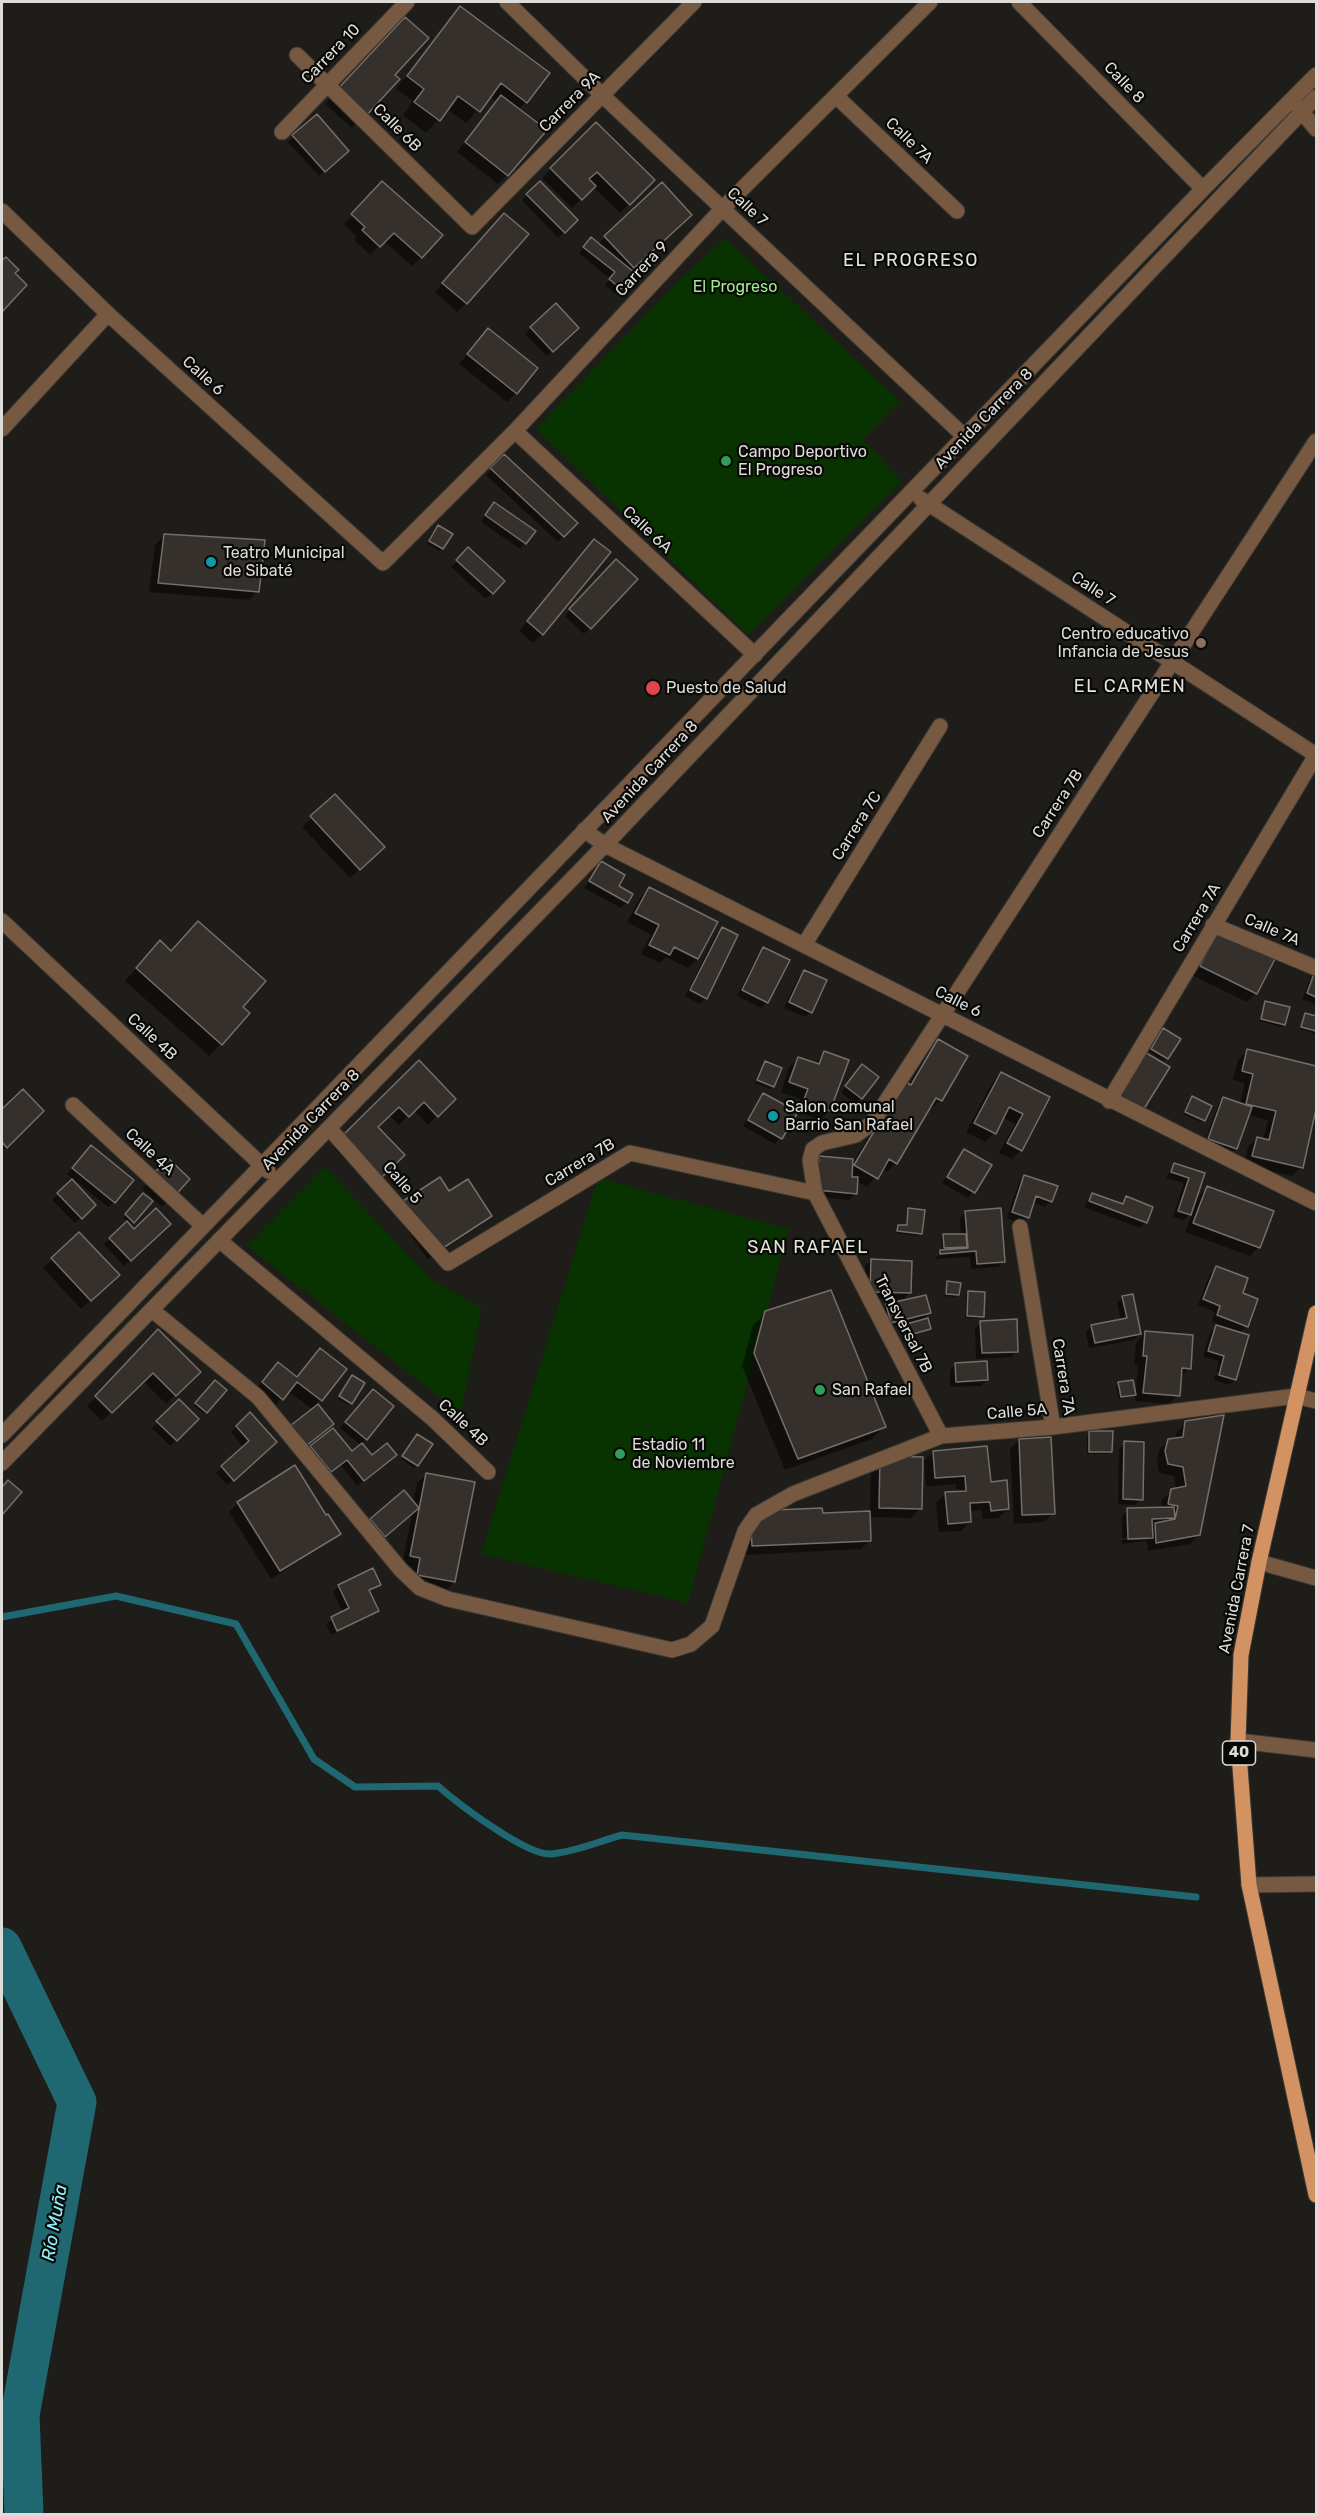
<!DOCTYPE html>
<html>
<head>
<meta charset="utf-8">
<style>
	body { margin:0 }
	#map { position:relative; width:1318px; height:2516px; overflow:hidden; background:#1f1d19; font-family:Rubik,sans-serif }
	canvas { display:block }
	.frame { position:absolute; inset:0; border:3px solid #dddcd9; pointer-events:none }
</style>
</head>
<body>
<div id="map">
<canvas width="1318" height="2516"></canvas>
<div class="frame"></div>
</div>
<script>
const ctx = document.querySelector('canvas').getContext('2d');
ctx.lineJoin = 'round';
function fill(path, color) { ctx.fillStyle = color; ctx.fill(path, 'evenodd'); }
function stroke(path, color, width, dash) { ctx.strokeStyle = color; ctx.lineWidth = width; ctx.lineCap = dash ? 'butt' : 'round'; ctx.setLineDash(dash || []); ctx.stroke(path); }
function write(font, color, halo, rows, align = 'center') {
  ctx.font = font + ' Rubik,sans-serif'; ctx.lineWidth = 4.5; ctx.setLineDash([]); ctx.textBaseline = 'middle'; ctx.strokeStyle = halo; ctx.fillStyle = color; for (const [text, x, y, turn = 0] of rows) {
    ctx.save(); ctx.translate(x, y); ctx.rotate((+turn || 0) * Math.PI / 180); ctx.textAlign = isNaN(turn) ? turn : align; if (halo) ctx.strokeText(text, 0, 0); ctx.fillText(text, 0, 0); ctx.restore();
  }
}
fill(new Path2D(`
	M725,238L900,401L863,440L902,481L748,635L536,429L682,278Z
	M325,1167L431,1279L482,1308L461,1414L247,1246Z
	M598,1178L789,1229L688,1603L481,1554Z`), '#093201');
fill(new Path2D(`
	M460,8L526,102L518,110L507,175L498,184L457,152L497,102L490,96L466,123L447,109L426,133L403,115L413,101L396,89Z
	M396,28L393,75L352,128L325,104Z
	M596,124L653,180L620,213L593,187L572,208L542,178Z
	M293,137L341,157L319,176L288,142Z
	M540,183L576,220L558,238L522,200Z
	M662,184L681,223L630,271L615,294L605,285L610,279L579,253L585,245H597Z
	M373,192L421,257L412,266L384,241L370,255L354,240L357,237L344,224Z
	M495,224L466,303L457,312L435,292Z
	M6,259L13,273L25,285L2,310V262Z
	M556,305L577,328L547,356L525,334Z
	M480,339L516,393L507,402L459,364Z
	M504,456L576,523L558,542L486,475Z
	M489,510L525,543L520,549L481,522Z
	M436,529L442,548L440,551L427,544Z
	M164,536L258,591L249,600L149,592L155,545Z
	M468,549L503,581L486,599L451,567Z
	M585,550L542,634L533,643L519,631Z
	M616,561L636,579L584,634L565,616Z
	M335,796L374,856L350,878L302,827Z
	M601,863L627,902L621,908L584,888Z
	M649,888L716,922L697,959L688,968L666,957L660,963L641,954L651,935L627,922L640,898Z
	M722,929L706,998L700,1004L685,996L716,934Z
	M1208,941L1256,993L1247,1002L1192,975Z
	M763,949L767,1002L761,1008L737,996L758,954Z
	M170,952L241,1007L221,1044L209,1056L125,981L148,955Z
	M804,972L811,1012L805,1017L784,1008L798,978Z
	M1315,976L1316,977V1005L1302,999L1309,982Z
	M1266,1002L1284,1024L1281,1027L1259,1021Z
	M1306,1014L1316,1017V1034L1300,1029Z
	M1161,1033L1167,1058L1164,1061L1149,1052Z
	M939,1041L940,1100L931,1109L929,1107L896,1163L887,1172L882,1169L867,1187L856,1181L855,1194L849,1200L811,1196L814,1163L819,1158L851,1166L895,1092L908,1085L930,1050Z
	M1247,1051L1316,1067V1102L1301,1167L1292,1176L1244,1165L1248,1147L1257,1138L1263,1140L1268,1120L1248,1115L1236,1148L1230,1154L1204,1144L1218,1105L1224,1099L1240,1105L1245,1083L1233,1080L1238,1060Z
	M824,1053L829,1111L820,1120L796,1111L775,1144L743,1126L763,1095L795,1112L800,1099L781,1092L789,1067L799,1058L814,1064Z
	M419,1062L454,1099L428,1125L414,1110L399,1125L389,1115L376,1128L371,1186L333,1147Z
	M765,1062L773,1086L770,1089L755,1083Z
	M856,1072L861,1098L855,1103L841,1093Z
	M1001,1074L1048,1098L1021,1150L1012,1159L999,1153L1015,1124L1002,1117L994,1133L985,1142L966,1132L992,1083Z
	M22,1091L42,1111L2,1151V1111Z
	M1192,1098L1203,1120L1201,1122L1183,1114Z
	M965,1151L990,1165L968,1198L942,1183Z
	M85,1153L114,1202L108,1207L67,1174Z
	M168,1161V1201L162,1207L142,1189Z
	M1175,1165L1203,1174L1194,1201L1207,1188L1259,1247L1250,1256L1185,1232L1193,1212L1184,1220L1173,1217L1184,1183L1166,1178Z
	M1025,1176L1051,1201L1045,1207L1032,1202L1027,1217L1021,1223L1007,1218L1019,1182Z
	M72,1181L94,1205L75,1223L52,1200Z
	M449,1193L490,1216L481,1225L428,1260L395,1212Z
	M1092,1194L1120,1205L1127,1198L1146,1222L1140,1228L1084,1207Z
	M143,1195L129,1226L134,1231L169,1224L124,1266L104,1244L128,1222L123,1218Z
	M909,1210L921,1233L918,1236L896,1233L899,1226L905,1227Z
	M965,1212L1004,1261L998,1267L971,1269L970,1257L935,1259L942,1252L941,1238L944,1236L961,1235L960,1218Z
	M79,1234L109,1284L81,1309L43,1268Z
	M871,1261L909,1293L904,1299L864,1297L865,1266Z
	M1216,1268L1246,1326L1239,1334L1235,1379L1229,1385L1214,1380L1215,1375L1234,1380V1377L1216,1372L1219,1361L1203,1357L1210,1333L1216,1327L1237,1333V1331L1212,1321L1215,1312L1198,1305L1210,1274Z
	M948,1282L958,1295L955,1297L944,1296Z
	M969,1293L983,1316L980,1319L965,1318L966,1295Z
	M1123,1297L1140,1334L1134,1340L1089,1348L1086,1332L1092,1326L1121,1321L1117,1303Z
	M887,1306L929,1313L922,1320L885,1328L881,1312Z
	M766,1313L884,1427L872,1439L785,1470L742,1366L753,1325Z
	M981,1323L1017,1351L1011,1357L976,1359L975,1328Z
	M907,1326L929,1329L907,1337L904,1328Z
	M158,1331L198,1372L166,1404L143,1381L102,1421L87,1406Z
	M1145,1333L1189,1368L1180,1377L1178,1395L1169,1404L1135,1401L1138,1365L1134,1364L1136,1342Z
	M320,1350L345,1370L316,1404L332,1424L288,1391L273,1408L254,1392L269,1373L296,1378Z
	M956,1364L987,1380L981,1386L950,1387V1370Z
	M350,1380L351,1403L349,1405L338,1399Z
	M215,1382L225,1390L204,1414L194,1406Z
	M1119,1383L1134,1395L1119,1399L1116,1386Z
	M367,1397L392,1407L361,1444L371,1457L389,1460L357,1486L340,1464L324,1477L305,1453L311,1447L352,1453L362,1446L340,1428Z
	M179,1401L197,1419L170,1446L152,1428Z
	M250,1414L270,1448L227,1485L216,1473L244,1448L231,1432Z
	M1186,1423L1199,1534L1190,1544L1148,1551L1147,1541L1122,1544V1540H1147V1537L1122,1538V1516L1128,1510L1161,1509L1162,1499L1176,1489L1174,1476L1159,1473L1157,1461L1159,1450L1168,1441L1175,1440L1177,1432Z
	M1090,1432L1111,1452L1108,1454H1087V1435Z
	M415,1438L431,1445L414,1468L401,1459Z
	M1019,1440L1053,1513L1044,1522L1014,1524L1010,1449Z
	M1125,1443L1141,1499L1135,1505L1118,1504L1119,1449Z
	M933,1452L989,1483L1008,1509L998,1518L982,1519V1510L969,1511L970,1522L961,1531L939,1532L936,1503L945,1494L957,1493L956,1484L926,1487L924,1461Z
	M880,1457L920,1508L911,1518L869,1517L870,1540L861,1549L744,1555L742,1522L751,1513L870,1512L871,1466Z
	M427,1474L454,1582L445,1591L408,1584L412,1567L402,1565L412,1514L378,1541L365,1526L371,1520L413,1504L417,1483Z
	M238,1503L326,1517L339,1533L330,1542L271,1579L229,1512Z
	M379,1584L368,1592L377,1610L371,1616L331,1635L326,1624L343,1613L333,1592L339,1586Z`), '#0007');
stroke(new Path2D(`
	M2,1617L116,1596L236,1624L314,1759L355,1787L438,1786C457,1803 527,1856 551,1854C575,1852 600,1841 622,1835L1196,1897`), '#1f6872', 7);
stroke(new Path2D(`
	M2,1947L77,2102L20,2415L24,2514`), '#1f6872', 39);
const building = new Path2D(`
	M460,6L550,73L527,103L501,83L480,112L458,96L440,121L414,102L424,89L407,76Z
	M405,17L429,38L395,75L400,79L362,120L333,94Z
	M501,95L547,130L508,176L465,142Z
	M317,114L349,151L325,172L292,135Z
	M596,122L655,180L630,205L597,172L589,179L596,186L582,200L550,168Z
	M382,181L443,235L422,258L394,233L380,247L362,230L365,227L351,214Z
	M540,181L578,220L565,233L526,194Z
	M662,182L692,215L634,268L604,236Z
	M504,213L529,234L467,304L442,283Z
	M591,237L635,273L621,289L609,279L615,272L583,247Z
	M6,257L19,270L15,273L27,285L2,312V260Z
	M556,303L579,328L553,352L530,327Z
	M488,328L538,368L517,394L467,354Z
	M504,454L578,523L564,537L490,468Z
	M494,502L536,531L526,544L485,515Z
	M438,525L453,534L443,549L429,541Z
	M164,534L265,540L259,592L158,583Z
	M594,539L611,552L543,635L527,621Z
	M468,547L505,581L493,594L456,560Z
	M616,559L638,579L591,629L569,609Z
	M335,794L385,847L360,870L310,816Z
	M601,861L625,875L619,886L633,894L628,903L589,881Z
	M649,887L718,922L698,959L674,947L670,955L649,945L659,925L635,913Z
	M198,921L266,981L243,1007L250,1013L222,1045L136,968L160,940L171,951Z
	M722,927L738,935L707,999L690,990Z
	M1217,930L1275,959L1257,994L1200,966Z
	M763,947L790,960L768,1003L742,990Z
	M804,970L827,980L812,1013L789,1002Z
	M1314,974L1316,975V997L1307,993Z
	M1265,1001L1290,1007L1285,1025L1261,1019Z
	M1305,1013L1316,1016V1031L1301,1027Z
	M1163,1028L1181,1039L1168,1059L1151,1049Z
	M938,1039L968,1056L942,1101L936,1098L897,1164L889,1159L878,1179L854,1165L904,1081L911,1085Z
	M1247,1049L1316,1066V1109L1303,1168L1252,1156L1257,1137L1269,1140L1276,1111L1246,1104L1253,1074L1242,1071Z
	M824,1051L849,1060L830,1111L803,1102L808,1089L789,1082L798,1057L819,1064Z
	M1143,1051L1170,1067L1142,1112L1116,1096Z
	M419,1060L456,1099L438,1117L424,1102L409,1117L399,1107L378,1127L405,1155L381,1178L341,1137Z
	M765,1061L782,1068L774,1087L757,1080Z
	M862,1064L879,1077L862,1099L845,1086Z
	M1001,1072L1050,1097L1022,1151L1007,1143L1023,1114L1009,1107L996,1134L974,1123Z
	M23,1089L44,1111L7,1148L2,1142V1109Z
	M763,1093L798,1112L782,1139L748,1120Z
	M1192,1096L1212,1106L1205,1121L1185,1112Z
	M1223,1097L1252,1107L1237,1149L1208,1139Z
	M91,1145L134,1180L115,1203L72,1168Z
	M964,1149L992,1165L975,1193L947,1177Z
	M819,1156L853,1159L852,1177H858L857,1194L816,1190Z
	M168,1158L190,1179L169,1202L146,1182Z
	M1174,1163L1205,1173L1191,1215L1178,1211L1189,1178L1171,1172Z
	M1024,1175L1058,1186L1052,1202L1036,1196L1029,1218L1012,1212Z
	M440,1177L449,1191L468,1179L492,1216L437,1252L403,1201Z
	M72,1179L96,1205L82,1219L57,1193Z
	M1207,1186L1274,1211L1260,1248L1193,1223Z
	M143,1193L153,1201L134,1223L125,1214Z
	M1092,1193L1123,1204L1126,1196L1153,1207L1147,1223L1089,1201Z
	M156,1208L171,1224L131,1261L109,1238L127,1221L134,1229Z
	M908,1208L925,1210L922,1234L897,1231L898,1225H907Z
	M1001,1208L1005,1262L977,1264L976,1251L940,1254V1250L968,1248L965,1211Z
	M79,1232L120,1275L91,1301L51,1258Z
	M943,1234H966L967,1247L944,1248Z
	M871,1259L912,1261L911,1293L870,1292Z
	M1216,1266L1248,1278L1243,1293L1258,1299L1248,1327L1217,1315L1220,1306L1203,1299Z
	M947,1281L961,1283L959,1295L946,1294Z
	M831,1290L886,1427L798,1459L754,1353L765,1311Z
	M968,1291L985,1292L984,1317L967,1316Z
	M1133,1294L1141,1334L1095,1343L1091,1325L1127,1318L1122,1296Z
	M926,1295L931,1313L891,1323L886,1304Z
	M928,1318L931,1329L909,1335L906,1324Z
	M1017,1319L1018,1352L982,1353L980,1321Z
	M1216,1325L1249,1335L1236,1380L1219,1375L1224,1356L1208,1351Z
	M158,1329L201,1372L176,1396L153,1373L112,1413L95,1396Z
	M1145,1331L1193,1335L1191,1369L1182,1368L1180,1396L1143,1393L1147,1356H1143Z
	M320,1348L347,1369L322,1401L297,1382L283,1400L262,1382L278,1362L297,1377Z
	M987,1361L988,1380L956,1382L955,1363Z
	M352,1375L365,1383L352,1404L339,1396Z
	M215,1380L227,1390L207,1413L195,1403Z
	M1133,1380L1136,1395L1121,1397L1118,1382Z
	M373,1389L394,1406L367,1440L345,1422Z
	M179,1399L199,1419L177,1441L156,1421Z
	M318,1404L334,1424L306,1446L290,1426Z
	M250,1412L277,1442L234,1481L221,1466L249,1441L236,1426Z
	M1224,1415L1200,1535L1156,1543L1155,1523L1175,1519L1178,1506L1168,1504L1171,1489L1186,1486L1183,1467L1168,1464L1165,1451L1168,1439L1183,1437L1185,1421Z
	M333,1428L352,1451L362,1443L372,1455L387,1443L397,1455L364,1481L347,1460L331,1472L310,1446Z
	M1089,1431H1113L1112,1452H1089Z
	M417,1434L433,1444L418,1466L402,1456Z
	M1051,1437L1055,1514L1022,1515L1019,1439Z
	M1124,1441L1144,1442L1143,1500L1123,1499Z
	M987,1446L991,1482L1007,1480L1009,1509L991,1511L990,1502L970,1503L971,1522L948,1524L945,1492L966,1491L965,1476L935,1478L933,1451Z
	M880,1456L923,1457L922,1509L879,1508Z
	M295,1465L326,1515L328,1514L341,1534L280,1571L237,1502Z
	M426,1473L475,1482L455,1582L417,1575L420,1558L410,1556Z
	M8,1480L22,1492L2,1515V1487Z
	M404,1490L419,1508L385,1537L370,1519Z
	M1174,1507L1175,1518L1152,1519L1153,1538L1128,1539L1127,1508Z
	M822,1508L823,1513L870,1511L871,1541L752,1546L750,1511Z
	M373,1568L381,1585L369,1590L379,1611L337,1631L331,1617L349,1608L338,1585Z`);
fill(building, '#35302c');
stroke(building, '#756f6b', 1.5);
const minor = new Path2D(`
	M507,2L602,95L964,436
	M1019,2L1203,189
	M297,55L472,227L694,2
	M837,97L957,211
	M1297,106L1316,129
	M282,132L407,2
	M2,211L108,314L383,563L515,431L723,208L930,2
	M2,429L108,314
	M515,431L755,655
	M921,499L1316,755
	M584,830L605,845L1316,1203
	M2,921L268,1171
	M1213,925L1316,968
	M804,945L940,726
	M1109,1101L1316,755
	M73,1105L203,1226
	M329,1128L448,1263L630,1153L815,1193
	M1020,1227L1053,1427
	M219,1240L433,1419L488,1472
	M152,1310L258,1397L401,1570L420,1588L448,1599L672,1650L691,1644L712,1626L745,1531L756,1515L793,1494L941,1436L1053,1427L1296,1396L1316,1401
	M2,1435L1203,189L1316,75
	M941,1436L815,1193L810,1160L813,1149L822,1143L856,1135L872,1123L1316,441
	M2,1463L605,845L1316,97
	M1259,1562L1316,1578
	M1238,1741L1316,1750
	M1249,1885L1316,1884`);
const major = new Path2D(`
	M1316,1313L1259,1562L1241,1655L1238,1741L1249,1885L1316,2195`);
stroke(minor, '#3a3834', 17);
stroke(major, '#3a3834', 17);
stroke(minor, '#775841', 15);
stroke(major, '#d29262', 15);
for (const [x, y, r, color] of [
	[726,461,6,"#2e9e5b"],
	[211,562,6,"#0f9aa8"],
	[1201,643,6,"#8d6e63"],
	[653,688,8,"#e0444e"],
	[773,1116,6,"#0f9aa8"],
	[820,1390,6,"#2e9e5b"],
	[620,1454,6,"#2e9e5b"]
]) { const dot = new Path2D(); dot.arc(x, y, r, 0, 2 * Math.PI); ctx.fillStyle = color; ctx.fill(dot); stroke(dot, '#080806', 2); }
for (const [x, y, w] of [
	[1239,1753,33]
]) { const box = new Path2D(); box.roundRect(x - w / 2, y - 12, w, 24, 4.5); ctx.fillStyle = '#080806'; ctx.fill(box); stroke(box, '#dddcd9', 1.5); }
write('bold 15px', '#dddcd9', null, [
	["40",1239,1753]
]);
write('16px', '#dddcd9', '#080806', [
	["Carrera 10",331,54,-46],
	["Calle 8",1124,83,46],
	["Carrera 9A",570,102,-45],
	["Calle 6B",397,128,45],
	["Calle 7A",909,141,44],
	["Calle 7",747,207,43],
	["Carrera 9",642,269,-47],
	["Calle 6",203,376,42],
	["Avenida Carrera 8",984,419,-46],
	["Calle 6A",647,530,43],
	["Calle 7",1093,589,33],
	["Avenida Carrera 8",650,772,-47],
	["Carrera 7B",1058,804,-57],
	["Carrera 7C",857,826,-58],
	["Carrera 7A",1197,918,-59],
	["Calle 7A",1272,930,23],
	["Calle 6",958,1002,27],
	["Calle 4B",152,1037,43],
	["Avenida Carrera 8",311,1120,-46],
	["Calle 4A",150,1152,43],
	["Carrera 7B",580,1163,-31],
	["Calle 5",402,1183,49],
	["Transversal 7B",903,1324,63],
	["Carrera 7A",1063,1377,81],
	["Calle 5A",1017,1412,-5],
	["Calle 4B",463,1423,43],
	["Avenida Carrera 7",1237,1589,-79]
]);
write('16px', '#9eed8e', '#080806', [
	["El Progreso",735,287]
]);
write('16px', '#dddcd9', '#080806', [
	["Campo Deportivo",738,452],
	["El Progreso",738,470],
	["Teatro Municipal",223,553],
	["de Sibaté",223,571],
	["Centro educativo",1189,634,"right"],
	["Infancia de Jesus",1189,652,"right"],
	["Puesto de Salud",666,688],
	["Salon comunal",785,1107],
	["Barrio San Rafael",785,1125],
	["San Rafael",832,1390],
	["Estadio 11",632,1445],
	["de Noviembre",632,1463]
], 'left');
ctx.letterSpacing = '1.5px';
write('18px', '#e4e2db', '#080806', [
	["EL PROGRESO",911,261],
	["EL CARMEN",1130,687],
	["SAN RAFAEL",808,1248]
]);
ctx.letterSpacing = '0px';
write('italic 18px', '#95f0fe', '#080806', [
	["Río Muña",55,2223,-80]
]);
</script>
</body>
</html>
